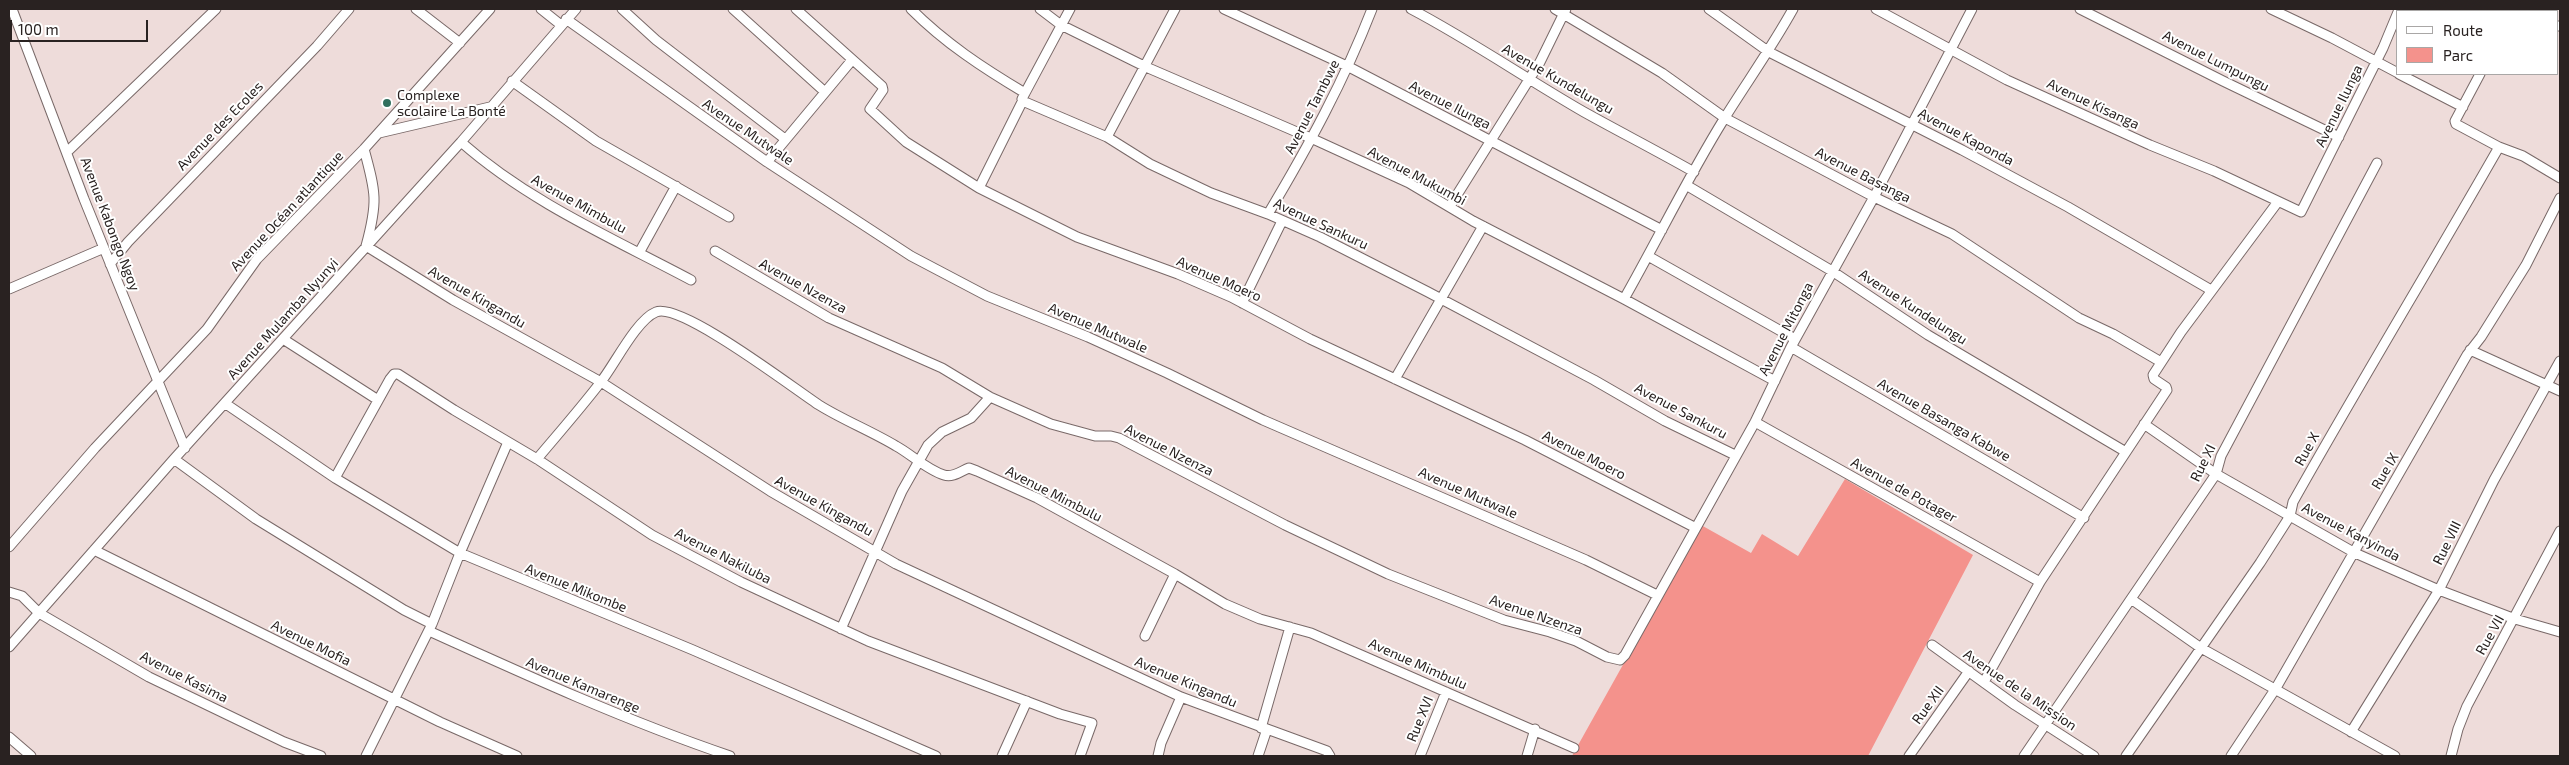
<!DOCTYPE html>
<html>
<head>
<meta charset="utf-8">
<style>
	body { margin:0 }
	#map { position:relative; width:2569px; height:765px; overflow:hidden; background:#eedcda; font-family:"Exo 2",sans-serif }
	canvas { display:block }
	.frame { position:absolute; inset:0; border:10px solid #292221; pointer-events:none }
	.legend { position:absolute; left:2396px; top:10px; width:162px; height:65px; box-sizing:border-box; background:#fff; border:1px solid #a9a7a6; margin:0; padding:6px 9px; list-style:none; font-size:15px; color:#292221 }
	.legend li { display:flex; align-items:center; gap:10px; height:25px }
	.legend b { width:25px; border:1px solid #a9a7a6 }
	.scale { position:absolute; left:10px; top:20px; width:138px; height:22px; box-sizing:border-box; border:2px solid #292221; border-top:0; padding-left:6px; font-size:15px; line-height:18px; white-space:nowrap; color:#292221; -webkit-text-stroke:4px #fff; paint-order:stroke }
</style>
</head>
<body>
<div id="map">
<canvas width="2569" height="765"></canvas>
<div class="frame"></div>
<ul class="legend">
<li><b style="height:6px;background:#fff"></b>Route</li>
<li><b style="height:14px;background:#f4928c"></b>Parc</li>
</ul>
<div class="scale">100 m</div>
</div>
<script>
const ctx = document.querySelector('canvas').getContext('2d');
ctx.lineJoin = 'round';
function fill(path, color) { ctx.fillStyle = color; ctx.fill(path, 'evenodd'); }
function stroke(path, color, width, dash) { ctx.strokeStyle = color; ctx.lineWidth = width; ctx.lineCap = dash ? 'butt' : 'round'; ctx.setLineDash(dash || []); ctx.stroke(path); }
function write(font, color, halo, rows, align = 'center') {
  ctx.font = font + ' "Exo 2",sans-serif'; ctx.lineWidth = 4; ctx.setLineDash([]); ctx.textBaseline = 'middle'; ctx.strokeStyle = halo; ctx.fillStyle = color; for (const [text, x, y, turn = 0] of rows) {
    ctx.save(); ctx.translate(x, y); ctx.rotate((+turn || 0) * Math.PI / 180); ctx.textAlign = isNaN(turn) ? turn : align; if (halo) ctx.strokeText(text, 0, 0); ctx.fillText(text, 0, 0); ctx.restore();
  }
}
fill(new Path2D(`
	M1845,479L1973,555L1868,756H1572L1701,525L1751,553L1762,534L1798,556Z`), '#f4928c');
const street = new Path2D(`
	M12,9L84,199L185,448
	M416,9L460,43
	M541,9L561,25
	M622,9L656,40L785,139
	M733,9L825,92
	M796,9L882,86L883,90L870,109L906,142L979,188L1077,237L1178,274L1231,297L1310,339L1525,440L1694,527
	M911,9C945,43 983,68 1025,93
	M1040,9L1061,25L1146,67L1313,139L1409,183L1473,221L1624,299L1775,381
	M1070,9L1025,93L1022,99L1025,102L1107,137L1150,164L1211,193L1268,214L1320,237L1428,292L1594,380L1665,421L1735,455
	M1224,9L1349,67L1662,230
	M1411,9C1470,40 1525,78 1584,112C1620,132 1657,151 1694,172
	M1555,9L1662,73L1725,118L1874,197L1952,234L2079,318L2113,334L2161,362
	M1709,9L1769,52L1962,150L2068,207L2211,290
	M1876,9L2007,80L2150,145L2214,171L2301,212L2383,48L2398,12
	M2080,9L2223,81L2339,137
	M2271,9L2332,38L2398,73
	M2530,9L2533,11
	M2510,11L2511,9
	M566,19L767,162L911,256L987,296L1088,337L1167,373L1263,420L1586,560L1657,595
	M2558,26H2560
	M2399,74L2463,107
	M2480,74L2455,121L2456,124L2499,147L2523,156L2560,178
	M512,81L596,141L729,217
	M379,133L490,107
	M1107,137L1175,9
	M461,142C529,202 612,238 691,280
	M364,149C376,193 378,202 366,246L453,300L601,382L770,491L896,564L1181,697L1267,729L1258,756
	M68,151L216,9
	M767,162L852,60
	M1686,185L1832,271L1928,335L2126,452
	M979,188L1023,100
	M1450,206L1540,62L1566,9
	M1268,214C1308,147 1344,81 1372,9
	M715,251L829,318L942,368L990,397L1051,424L1095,436H1111L1119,438L1285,525L1388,574L1504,620L1550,632L1576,641L1607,657L1620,660L1625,655L1755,422L1791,347L1874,197L1972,9
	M639,253L676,186
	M1648,256L1795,339
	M110,264L128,242L317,46L349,9
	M9,289L104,248
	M1624,299C1658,239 1688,177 1724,119C1747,82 1772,47 1793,9
	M1242,303L1282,221
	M283,339L378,400
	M1791,347L2084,518
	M2470,350L2560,391
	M1395,379L1483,226
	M226,404L335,478L460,553L693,650L936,756
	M1755,422L2040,582
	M2144,424L2216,474L2355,553L2439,590L2515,619L2560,632
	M174,459L256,519L404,610L432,624
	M537,459C558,434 580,409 600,383C614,366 636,320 656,312C681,302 793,388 819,405C843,420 871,431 896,446C911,454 927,470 944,475C953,478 961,471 969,468L977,471L1037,498L1175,574L1225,604L1260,619L1311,633L1574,748
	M335,478L390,379L394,374H398L454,410L537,459L652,535L741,582L868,641L1060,714L1092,723L1080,756
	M9,547L95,448L207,329L257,259L364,149L490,9
	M94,550L440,722L517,756
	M9,592L22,596L39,613L149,677L284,742L321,756
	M2131,599L2201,648L2395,756
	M841,629L902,491L928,445L942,432L971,418L990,397
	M429,631C528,676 627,721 730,756
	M1145,636L1175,574
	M1932,645L2015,705L2094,756
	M9,647L174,459L461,142L576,9
	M1984,682L2040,582L2167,390L2166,387L2154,379L2153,375L2181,332L2277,203
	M1261,728L1290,627
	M1267,729L1327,751L1330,756
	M2351,732L2439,590L2494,480L2560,361
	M9,737L31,756
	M366,756L432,624L460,553L508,442
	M1002,756L1027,701
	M1158,756L1161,743L1181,697
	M1420,756L1446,692
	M1527,756L1535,729
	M1909,756L1969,671
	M2024,756L2216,474L2221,456L2377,163
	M2126,756L2260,563L2290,516L2293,502C2360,383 2431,266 2499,147
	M2231,756L2276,688L2467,355L2481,337L2526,265L2560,198
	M2451,756L2458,729L2467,706L2560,531`);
stroke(street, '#796968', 11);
stroke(street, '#fff', 9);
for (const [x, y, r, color] of [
	[387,103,5,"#306f5d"]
]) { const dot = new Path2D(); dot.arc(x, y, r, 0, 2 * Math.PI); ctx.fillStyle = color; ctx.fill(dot); stroke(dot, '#fff', 2); }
write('14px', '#292221', '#fff', [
	["Avenue Lumpungu",2216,61,27],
	["Avenue Kundelungu",1558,79,30],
	["Avenue Kisanga",2093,104,25],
	["Avenue Ilunga",1450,105,27],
	["Avenue Ilunga",2339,106,-64],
	["Avenue Tambwe",1312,107,-63],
	["Avenue des Ecoles",220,126,-46],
	["Avenue Mutwale",748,132,34],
	["Avenue Kaponda",1966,137,28],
	["Avenue Basanga",1863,175,27],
	["Avenue Mukumbi",1417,176,28],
	["Avenue Mimbulu",579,204,29],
	["Avenue Océan atlantique",287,211,-47],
	["Avenue Kabongo Ngoy",110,224,69],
	["Avenue Sankuru",1321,224,25],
	["Avenue Moero",1219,279,24],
	["Avenue Nzenza",803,286,29],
	["Avenue Kingandu",477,297,30],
	["Avenue Kundelungu",1913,307,33],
	["Avenue Mulamba Nyunyi",283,319,-48],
	["Avenue Mutwale",1098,328,23],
	["Avenue Mitonga",1786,329,-63],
	["Avenue Sankuru",1681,411,28],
	["Avenue Basanga Kabwe",1944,420,30],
	["Rue X",2307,449,-61],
	["Avenue Nzenza",1169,450,27],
	["Avenue Moero",1584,455,27],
	["Rue XI",2203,463,-64],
	["Rue IX",2385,471,-60],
	["Avenue de Potager",1904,490,29],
	["Avenue Mutwale",1468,493,24],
	["Avenue Mimbulu",1054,494,27],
	["Avenue Kingandu",824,506,29],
	["Avenue Kanyinda",2351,532,28],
	["Rue VIII",2447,543,-64],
	["Avenue Nakiluba",723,556,27],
	["Avenue Mikombe",576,588,22],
	["Avenue Nzenza",1536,615,19],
	["Rue VII",2490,635,-61],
	["Avenue Mofia",311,643,26],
	["Avenue Mimbulu",1418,664,24],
	["Avenue Kasima",184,677,27],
	["Avenue Kingandu",1186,682,23],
	["Avenue Kamarenge",583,685,23],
	["Avenue de la Mission",2020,690,34],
	["Rue XII",1928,705,-54],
	["Rue XVI",1420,719,-68]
]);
write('14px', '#292221', '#fff', [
	["Complexe",397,95],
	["scolaire La Bonté",397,111]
], 'left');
</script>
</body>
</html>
